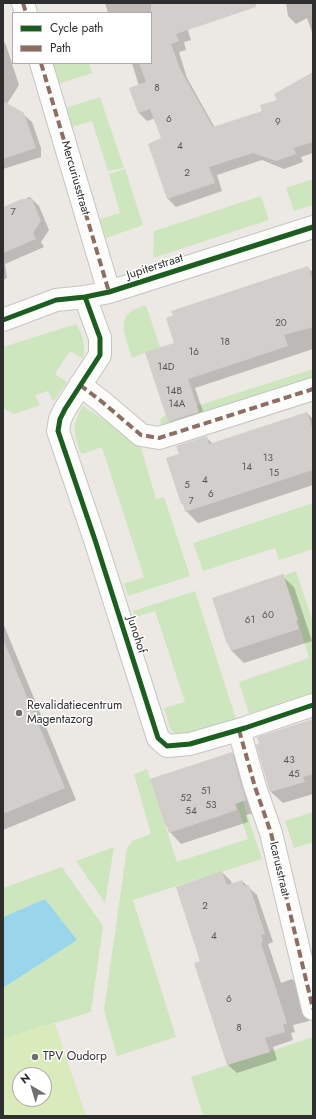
<!DOCTYPE html>
<html>
<head>
<meta charset="utf-8">
<style>
	body { margin:0 }
	#map { position:relative; width:316px; height:1119px; overflow:hidden; background:#ece8e4; font-family:Jost,sans-serif }
	canvas { display:block }
	.frame { position:absolute; inset:0; border:4px solid #2e2e2e; pointer-events:none }
	.legend { position:absolute; left:12px; top:12px; width:140px; height:52px; box-sizing:border-box; background:#fff; border:1px solid #ababab; margin:0; padding:5px 7px; list-style:none; font-size:12px; color:#2e2e2e }
	.legend li { display:flex; align-items:center; gap:8px; height:20px }
	.legend b { width:20px; border:1px solid #ababab }
	.north { position:absolute; left:12px; top:1067px; width:40px; height:40px; box-sizing:border-box; background:#fff; border:1px solid #ababab; border-radius:50%; rotate:322deg; font-size:11px; font-weight:700; line-height:16px; text-align:center; color:#2e2e2e }
	.north::after { content:''; display:block; margin:auto; width:14px; height:18px; background:#706f6e; clip-path:polygon(50% 0,100% 100%,50% 72%,0 100%) }
</style>
</head>
<body>
<div id="map">
<canvas width="316" height="1119"></canvas>
<div class="frame"></div>
<ul class="legend">
<li><b style="height:5px;background:#1b5e20"></b>Cycle path</li>
<li><b style="height:5px;background:#8d6e63"></b>Path</li>
</ul>
<div class="north">N</div>
</div>
<script>
const ctx = document.querySelector('canvas').getContext('2d');
ctx.lineJoin = 'round';
function fill(path, color) { ctx.fillStyle = color; ctx.fill(path, 'evenodd'); }
function stroke(path, color, width, dash) { ctx.strokeStyle = color; ctx.lineWidth = width; ctx.lineCap = dash ? 'butt' : 'round'; ctx.setLineDash(dash || []); ctx.stroke(path); }
function write(font, color, halo, rows, align = 'center') {
  ctx.font = font + ' Jost,sans-serif'; ctx.lineWidth = 3; ctx.setLineDash([]); ctx.textBaseline = 'middle'; ctx.strokeStyle = halo; ctx.fillStyle = color; for (const [text, x, y, turn = 0] of rows) {
    ctx.save(); ctx.translate(x, y); ctx.rotate((+turn || 0) * Math.PI / 180); ctx.textAlign = isNaN(turn) ? turn : align; if (halo) ctx.strokeText(text, 0, 0); ctx.fillText(text, 0, 0); ctx.restore();
  }
}
fill(new Path2D(`
	M51,63H89L92,73L58,84Z
	M100,97L124,168L108,171L92,121L72,127L66,108Z
	M125,169L143,225L106,238L100,219L120,213L109,174Z
	M313,179V205L294,211L286,188Z
	M261,196L269,220L153,258L154,231Z
	M146,305L160,347L132,358C129,348 117,321 129,313C133,309 141,307 146,305Z
	M76,324C83,336 86,344 83,359L70,351L55,374L67,382L54,401L52,400L48,391L35,395L40,405L14,414L3,408V347Z
	M313,369V380L162,426C160,423 160,420 162,417Z
	M83,406L140,444L156,499L164,497L190,576L128,596L124,583L130,582L144,577L102,447L82,454L80,452C74,431 71,426 83,406Z
	M313,503V549L279,560L275,548L203,571L193,543Z
	M296,571L313,622V693L249,714L239,682L309,658L283,574L285,575Z
	M195,591L236,719L181,736L171,731L164,708L185,702L155,611L135,617L133,611Z
	M227,754L262,859L133,900L176,1037L117,1056L104,1010L127,848L132,841L151,834L134,774L147,769L177,862L248,839L221,757Z
	M313,812V842L294,848L285,821Z
	M114,847L105,903L76,861Z
	M62,867L103,926L91,1012C61,1022 32,1029 3,1039V988L76,940L45,899L3,917V888Z
	M313,1037V1116L259,1115L203,1116L191,1077Z`), '#cee6be');
fill(new Path2D(`
	M55,1024L86,1116H3V1039L42,1026ZM20,1075H44V1099H20Z`), '#d9eabb');
fill(new Path2D(`
	M45,899L77,940L3,988V917Z`), '#99d6ec');
fill(new Path2D(`
	M105,3H174L185,21L191,40L184,42L186,50L179,52L187,78L215,128L264,112L313,74V153L301,157L303,162L284,169L262,160L217,175L222,191L176,207L168,199L149,145L163,139L155,118L147,121L139,113V86L132,63H151V13H108Z
	M286,3H313V35L307,18L296,24L288,16Z
	M3,41L6,45L19,85L7,104L23,114L32,122L41,148V157L3,169Z
	M30,197L39,206L49,230L41,242L44,247L5,264L7,278L3,280V209Z
	M307,267L311,271L313,270V349L195,388L206,420L177,430L169,421L176,344Z
	M307,413L313,419V485L198,523L186,511L184,506L182,503L206,437L213,444Z
	M282,576L294,587L312,641L244,663L232,651L230,645Z
	M3,623L76,800L3,830Z
	M313,720V794L283,803L271,792L257,745Z
	M232,753L244,765L258,812L246,815L248,822L181,844L170,832Z
	M222,872L231,881L232,884L242,881L257,895L273,942L268,944L281,983L292,979L301,988L309,1021L293,1025L295,1032L291,1033L293,1040L273,1047L277,1060L237,1073L228,1065L195,964L202,962Z`), '#0003');
fill(new Path2D(`
	M151,3H256V7L176,34L179,41L171,44L180,69L213,127L262,111L260,105L277,100L274,94L313,72V142L294,148L296,154L276,161L253,153L209,167L215,183L167,199L148,144L161,138L150,109L138,113L129,88L146,82L139,63H151Z
	M3,101L24,113L36,148L3,159Z
	M22,199H32L41,221L33,233L36,239L3,253V207Z
	M308,266L313,281V327L284,335L288,346L188,379L199,412L168,422L145,352L174,343L166,318L173,315L171,311Z
	M307,412L313,430V470L185,512L183,503L181,504L166,458L179,454L176,446L207,436L209,444Z
	M283,574L298,620L296,621L299,629L231,651L228,644H227L212,598Z
	M3,639L65,788L3,814Z
	M313,719V774L303,777L305,782L270,792L256,745L259,743L257,737Z
	M232,752L246,800L235,804L237,810L169,833L166,825H165L150,779Z
	M222,871L227,885L242,880L244,886L249,885L265,934L261,935L263,942L261,943L287,1023L283,1025L285,1032L265,1038L270,1052L227,1065L194,963L200,961L176,887Z`), '#d1cecb');
const minor = new Path2D(`
	M23,3L26,13
	M41,63L109,292
	M85,297L100,338V355L65,409L60,419L58,431L95,540L158,738L167,746L190,744L245,728L313,705
	M3,320L56,300L85,297L109,292L313,227
	M80,385L101,401L141,435L159,438L313,389
	M239,730L255,787L271,833L313,1009`);
stroke(minor, '#c5c4c5', 24);
stroke(minor, '#fcfcfb', 22);
stroke(new Path2D(`
	M23,3L26,13
	M41,63L109,292
	M80,385L101,401L141,435L159,438L313,389
	M239,730L255,787L271,833L313,1009`), '#8d6e63', 4, [8, 4]);
stroke(new Path2D(`
	M85,297L100,338V355L65,409L60,419L58,431L95,540L158,738L167,746L190,744L245,728L313,705
	M3,320L56,300L85,297L109,292L313,227`), '#1b5e20', 5);
for (const [x, y, r, color] of [
	[19,713,4,"#706f6e"],
	[35,1057,4,"#706f6e"]
]) { const dot = new Path2D(); dot.arc(x, y, r, 0, 2 * Math.PI); ctx.fillStyle = color; ctx.fill(dot); stroke(dot, '#fff', 1.5); }
write('10px', '#585857', null, [
	["8",157,89],
	["6",169,120],
	["9",278,123],
	["4",180,147],
	["2",187,174],
	["7",13,213],
	["20",281,324],
	["18",225,343],
	["16",194,353],
	["14D",166,368],
	["14B",174,392],
	["14A",177,405],
	["13",268,459],
	["14",247,468],
	["15",274,474],
	["4",205,481],
	["5",187,486],
	["6",211,495],
	["7",191,502],
	["60",268,616],
	["61",250,621],
	["43",289,761],
	["45",294,775],
	["51",206,792],
	["52",186,799],
	["53",211,806],
	["54",191,812],
	["2",205,907],
	["4",214,937],
	["6",229,1000],
	["8",239,1029]
]);
write('12px', '#2e2e2e', '#fff', [
	["Mercuriusstraat",75,178,74],
	["Jupiterstraat",155,267,-18],
	["Junohof",136,635,72],
	["Icarusstraat",279,869,77]
]);
write('12px', '#2e2e2e', '#fff', [
	["Revalidatiecentrum",27,706],
	["Magentazorg",27,720],
	["TPV Oudorp",43,1057]
], 'left');
</script>
</body>
</html>
